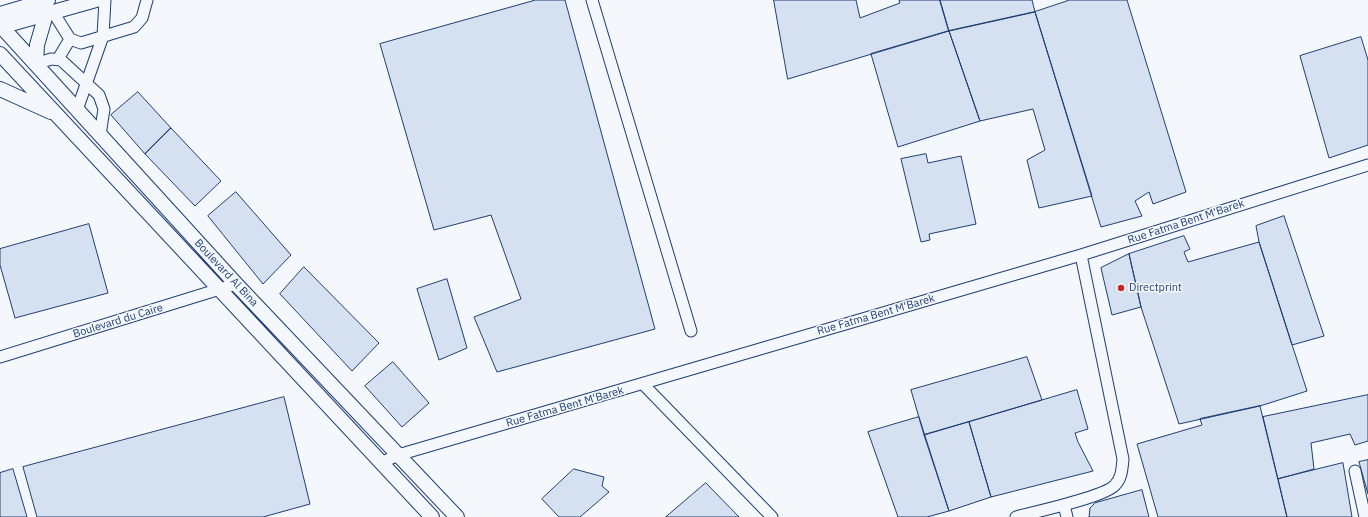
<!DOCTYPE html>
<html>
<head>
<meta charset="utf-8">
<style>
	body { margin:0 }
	canvas { display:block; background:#f4f7fb }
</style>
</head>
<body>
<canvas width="1368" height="517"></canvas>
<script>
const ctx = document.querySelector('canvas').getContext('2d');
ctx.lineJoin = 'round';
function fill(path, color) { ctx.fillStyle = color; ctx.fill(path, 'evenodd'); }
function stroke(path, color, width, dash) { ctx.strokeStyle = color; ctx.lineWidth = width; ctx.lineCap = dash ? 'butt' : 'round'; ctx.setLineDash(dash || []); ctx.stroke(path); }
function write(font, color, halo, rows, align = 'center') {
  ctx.font = font + ' "IBM Plex Sans",sans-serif'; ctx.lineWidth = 3; ctx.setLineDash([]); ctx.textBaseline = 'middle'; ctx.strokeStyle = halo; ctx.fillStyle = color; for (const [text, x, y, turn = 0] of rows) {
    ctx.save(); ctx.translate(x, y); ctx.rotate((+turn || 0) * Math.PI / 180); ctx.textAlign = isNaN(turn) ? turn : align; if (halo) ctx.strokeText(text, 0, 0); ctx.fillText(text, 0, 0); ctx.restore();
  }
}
const building = new Path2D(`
	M536,0H565L655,329L497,372L474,317L521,299L491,215L434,230L380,44Z
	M774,0H856L860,18L900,3L899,0H940L949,31L788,79Z
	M940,0H1032L1035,12L949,31Z
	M1070,0H1127L1186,192L1153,204L1149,192L1135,201L1142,216L1101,227L1035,12Z
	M1035,12L1092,196L1039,208L1027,160L1045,150L1033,109L980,121L949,31Z
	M949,31L980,121L898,147L871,54Z
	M1361,37L1368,60V145L1329,158L1300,56Z
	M138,92L171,128L145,154L111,115Z
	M171,128L221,181L195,206L145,154Z
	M926,154L928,163L961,156L976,224L929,234L930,240L921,242L901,159Z
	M236,192L291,255L263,284L208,216Z
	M1284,216L1324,336L1292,345L1259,242L1256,226Z
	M89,224L108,293L15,318L0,265V249Z
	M1184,236L1190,249L1184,252L1188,262L1259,242L1307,391L1260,406L1179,424L1141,307L1129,254Z
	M1129,254L1141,307L1112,315L1101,268Z
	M304,267L379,343L352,371L280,294Z
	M447,279L467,348L439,360L417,289Z
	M1027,357L1042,400L924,435L911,390Z
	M393,362L429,403L402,427L365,386Z
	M1077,390L1088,429L1075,433L1078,442L1093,471L991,497L969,422Z
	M1368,395V441L1355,445L1350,434L1311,443L1314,469L1278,479L1263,417Z
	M284,397L310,504L263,517H37L23,467Z
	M1260,406L1287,517H1158L1137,444L1202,425L1200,419Z
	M919,417L949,511L927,517H898L868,432Z
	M969,422L991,497L949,511L924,435Z
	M1368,460V494L1359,462Z
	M1343,463L1352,517H1287L1278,479Z
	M13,469L27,517H0V473Z
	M574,469L604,477L602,486L609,492L580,517H559L542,499Z
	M706,483L739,517H666Z
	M1142,490L1149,517H1089L1090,508L1095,503Z`);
fill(building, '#d5e0f0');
stroke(building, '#1d3f73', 1);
const minor = new Path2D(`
	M592,0L691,331
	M53,12L70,39L81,43L134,27L142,18L147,0
	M58,59L70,39
	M36,64L51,59L61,60L99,95L104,109L100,135
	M77,110L103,36L105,0
	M0,357L236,284
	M643,384L772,517
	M383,462L398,455L1081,255L1368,165
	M1355,471L1365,517
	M1064,505L1067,517
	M1016,517C1034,512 1105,497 1115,485C1122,478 1122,468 1123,459L1081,255`);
const major = new Path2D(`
	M0,14L48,0
	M0,25L236,284L457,517
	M0,27L96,0
	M0,54L432,517
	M36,64L37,45L46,14
	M0,89L51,112`);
stroke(minor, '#1d3f73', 13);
stroke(major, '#1d3f73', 16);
stroke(minor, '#f4f7fb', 11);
stroke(major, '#f4f7fb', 14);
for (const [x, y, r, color] of [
	[1121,288,4,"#c62828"]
]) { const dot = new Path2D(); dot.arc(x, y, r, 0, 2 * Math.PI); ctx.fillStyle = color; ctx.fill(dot); stroke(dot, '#f4f7fb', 1.5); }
write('11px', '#1d3f73', '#f4f7fb', [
	["Rue Fatma Bent M'Barek",1186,222,-18],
	["Boulevard Al Bina",226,273,47],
	["Rue Fatma Bent M'Barek",876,315,-16],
	["Boulevard du Caire",118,321,-17],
	["Rue Fatma Bent M'Barek",565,407,-16]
]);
write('11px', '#1d3f73', '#f4f7fb', [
	["Directprint",1129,288]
], 'left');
</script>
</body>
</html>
